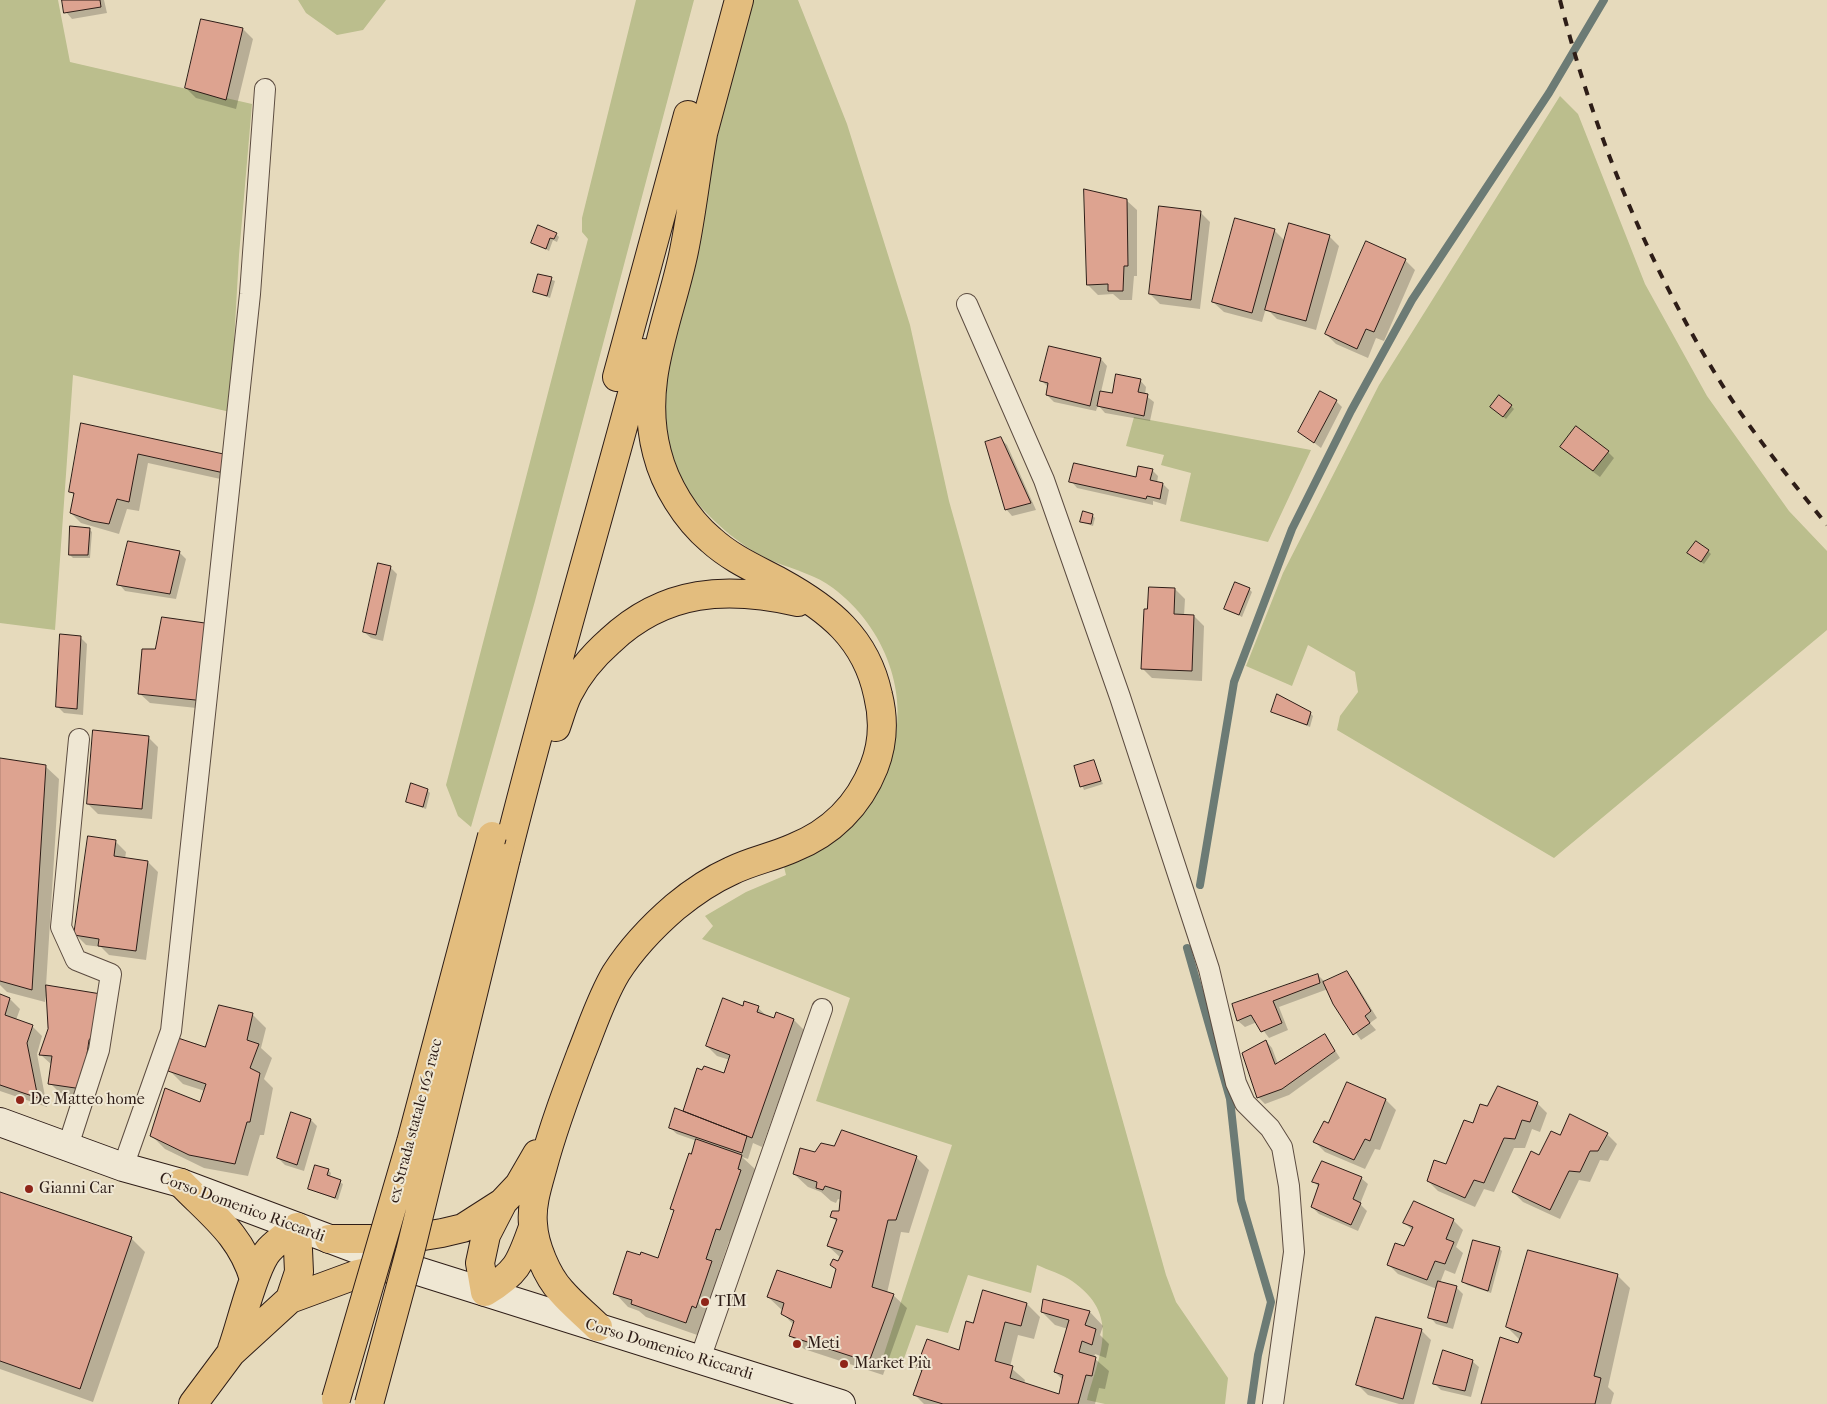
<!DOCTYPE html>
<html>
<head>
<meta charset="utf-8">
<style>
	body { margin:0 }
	canvas { display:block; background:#e6dabc }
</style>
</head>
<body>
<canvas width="1827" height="1404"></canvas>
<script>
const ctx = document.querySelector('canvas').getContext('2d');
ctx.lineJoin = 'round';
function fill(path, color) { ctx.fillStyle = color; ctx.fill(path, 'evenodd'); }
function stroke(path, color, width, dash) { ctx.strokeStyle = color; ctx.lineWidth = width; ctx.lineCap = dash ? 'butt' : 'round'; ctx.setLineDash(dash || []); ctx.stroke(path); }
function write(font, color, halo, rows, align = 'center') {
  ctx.font = font + ' "IM FELL French Canon",serif'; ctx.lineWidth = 4; ctx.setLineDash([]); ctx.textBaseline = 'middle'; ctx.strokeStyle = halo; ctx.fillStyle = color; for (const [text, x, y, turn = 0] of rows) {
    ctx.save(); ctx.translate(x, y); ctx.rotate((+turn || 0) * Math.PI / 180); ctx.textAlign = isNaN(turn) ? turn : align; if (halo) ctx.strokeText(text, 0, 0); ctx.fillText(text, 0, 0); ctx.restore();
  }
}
fill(new Path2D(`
	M0,0H58L70,62L252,104L239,255L230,412L73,375L55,630L0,623Z
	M298,0H386L363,30L337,35L306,13Z
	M636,0H694L535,601L471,827L458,816L446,785L588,239L582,232V218Z
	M747,0H798L847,124L910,325L949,501L1166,1275L1176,1302L1228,1378L1225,1404H1105L1087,1400C1100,1353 1121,1315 1072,1281C1062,1274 1048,1270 1037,1265L1031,1293L968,1275L948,1333L916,1325L902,1364L883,1357L952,1145L816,1101L850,998L702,939L713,926L705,916L746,892L786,875L784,867C840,843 870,817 890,758C912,696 885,627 833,588C816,575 795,570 775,562C743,549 714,523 692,497C666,464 664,422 660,382L732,75Z
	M1560,96L1578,114L1645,284L1707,396L1789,511L1827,551V630L1554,858L1337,730L1340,716L1358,692L1355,672L1308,645L1292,686L1246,666L1283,573L1379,385Z
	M1134,417L1311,450L1268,542L1180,521L1191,473L1161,465L1164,455L1126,446Z`), '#bbbe8d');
fill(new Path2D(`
	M63,0H104L107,13L72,19L66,12Z
	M243,29L253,39L236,109L196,98L186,88Z
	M1126,200L1137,210V276H1134L1132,300H1120L1113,294L1098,295L1088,285Z
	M1200,212L1210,222L1200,309L1160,304L1150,294Z
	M1274,230L1285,241L1329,236L1339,246L1316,330L1277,319L1266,308L1262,322L1224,312L1213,302Z
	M556,234L559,237L557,242L553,240L549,251L533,242Z
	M1405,260L1415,270L1384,341L1376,338L1368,358L1336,344L1326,334Z
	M539,275L555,281L550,298L535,292Z
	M1101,359L1107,366L1101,392L1113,395L1140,380L1146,387L1145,395L1154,402L1150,421L1105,413L1098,405L1096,411L1054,402L1047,395L1049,388L1042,381Z
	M1336,401L1342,407L1321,448L1300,432Z
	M1511,406L1514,409L1506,419L1494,409Z
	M82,424L227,456L234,482L148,463L139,511L127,509L119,534L81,523L71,513L75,496L71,492Z
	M1000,438L1007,445L1036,510L1012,516L1006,509Z
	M1608,452L1614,458L1600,477L1568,453Z
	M1152,470L1158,476L1157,483L1163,484L1169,490L1166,505L1153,501V505L1077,488L1071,481L1137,478Z
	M1092,515L1095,518L1093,526L1081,522Z
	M89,529L92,532L90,558H73L70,555Z
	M1708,551L1711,554L1704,564L1692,556Z
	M179,552L186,559L176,599L125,591L119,584Z
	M390,567L397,574L383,641L371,638L364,632Z
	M1175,589L1185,599L1184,616H1194L1204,626L1202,681L1152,678L1142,668L1149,610Z
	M1249,589L1252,592L1242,617L1225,608Z
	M80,637L87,644L83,715L64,713L58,707Z
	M143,650L215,710L150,703L139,693Z
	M1272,712L1310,713L1313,716L1310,727Z
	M148,737L158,747L152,819L98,814L88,804Z
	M0,759L45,766L59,779L46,986L108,1039L92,1098L60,1093L50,1083L52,1065L41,1055L49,1029L48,996H46L45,1002L7,992L0,985Z
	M1094,762L1103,784L1084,790L1075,767Z
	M427,790L430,793L426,809L407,802Z
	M116,842L126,852L125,859L148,862L158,872L146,960L109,955L101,947L86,945L76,935Z
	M1346,972L1353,979L1377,1018L1370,1023L1376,1030L1361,1040L1334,1003L1328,989L1279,1007L1288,1030L1269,1038L1257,1022L1245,1027L1238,1021L1233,1005L1318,975L1325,982Z
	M0,996L10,999L20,1009L16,1020L32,1026L42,1036L37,1054L47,1107L0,1091Z
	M220,1007L253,1015L266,1028L261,1048L272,1058L264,1079L273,1088L264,1135H260L248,1176L204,1168L165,1149L151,1135L200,1104L205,1091L183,1084L169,1070L205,1049Z
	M743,1007L758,1008L768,1017L775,1020L777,1014L794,1020L804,1030L762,1147L753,1143L748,1159L742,1157L755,1169L751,1182L753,1184L734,1243L729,1241L719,1271L724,1276L700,1336L646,1317L639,1311L628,1307L615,1293L659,1260L675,1212L672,1209L697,1141L677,1134L670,1128L684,1113L698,1070L725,1074L730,1060L717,1056L707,1046Z
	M1325,1035L1340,1058L1289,1095L1265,1104L1259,1098L1244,1054L1266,1041L1272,1048L1278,1064Z
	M1498,1088L1537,1103L1547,1113L1540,1132L1532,1129L1525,1148H1514L1494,1192L1484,1189L1475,1207L1438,1191L1428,1181L1447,1166L1488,1108Z
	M1386,1100L1396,1110L1380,1150L1375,1149L1365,1169L1325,1152L1315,1142L1329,1125Z
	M311,1120L317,1126L304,1171L285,1165L278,1158Z
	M1607,1134L1617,1144L1608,1161L1600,1160L1590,1182L1579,1180L1560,1219L1523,1202L1513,1192L1540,1156L1560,1137Z
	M835,1148L916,1157L929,1170L909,1233L901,1232L887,1293L893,1295L907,1308L883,1375L804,1349L791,1336L794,1325L783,1314V1311L768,1297L832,1290L837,1270L832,1265L839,1263L841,1258L828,1246L837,1222L832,1217L840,1212L842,1200L838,1199L836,1203L831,1201L821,1192L808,1187L794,1174L816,1153Z
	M328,1170L331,1173L330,1177L343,1184L338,1200L309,1189Z
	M1361,1178L1368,1184L1360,1204L1367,1211L1358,1231L1319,1214L1312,1207L1319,1187L1314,1182Z
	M0,1193L132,1239L145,1252L93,1402L0,1369Z
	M1453,1220L1463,1230L1456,1247L1463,1253L1455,1274L1445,1270L1440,1283L1456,1287L1463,1294L1453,1329L1436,1324L1430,1317L1437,1289L1398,1274L1388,1264L1405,1247L1413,1231L1405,1223Z
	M1499,1248L1502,1251L1491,1293L1467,1285L1464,1282Z
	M1617,1275L1630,1288L1608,1387L1614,1393L1611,1404H1482L1519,1344L1520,1340L1507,1327Z
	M1044,1300L1090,1312L1103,1326L1100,1335L1109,1344L1106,1358L1095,1354L1094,1358L1109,1371L1105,1389L1099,1388L1095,1404H924L915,1395L923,1373L917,1367L960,1351L974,1324L1027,1304L1040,1317L1034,1339L1018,1335L1010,1367L1025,1380L1024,1384L1060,1396L1063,1380L1055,1372L1068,1329L1055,1325L1042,1312Z
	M1421,1330L1431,1340L1414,1404H1399L1368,1395L1358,1385Z
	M1472,1361L1479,1367L1471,1397L1441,1390L1434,1383Z`), '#0003');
stroke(new Path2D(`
	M1200,885L1234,682L1292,529L1351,411L1412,300L1549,93L1604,0
	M1187,948L1230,1099L1241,1200L1271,1302L1258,1355L1251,1404`), '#6c7b75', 8);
const building = new Path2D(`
	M62,0H100L101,7L64,13Z
	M201,19L243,28L226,100L185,88Z
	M1084,189L1127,199L1128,266H1124L1123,291H1108V284L1087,285Z
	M1159,206L1201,211L1191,300L1149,294Z
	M1235,218L1275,229L1252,313L1212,302Z
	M1289,223L1330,235L1306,321L1265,310Z
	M538,225L557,233L554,239L550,238L546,249L531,243Z
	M1366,241L1406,259L1374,332L1366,329L1357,349L1325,334Z
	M538,274L552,277L547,296L533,292Z
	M1049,346L1101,358L1090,406L1046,395L1048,383L1040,381Z
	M1116,374L1141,379L1138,392L1148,394L1144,416L1097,406L1100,391L1112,393Z
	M1320,391L1337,400L1314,443L1298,432Z
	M1499,395L1512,405L1503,417L1490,407Z
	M81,423L228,455L224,473L138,454L129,502L117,499L109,524L92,521L70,513L74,493L69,492Z
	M1576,426L1609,451L1593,471L1560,447Z
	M1001,437L1031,503L1005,510L985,442Z
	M1074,463L1136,477L1138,466L1153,469L1150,480L1163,483L1160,499L1147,496L1146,499L1069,482Z
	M1083,511L1093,514L1091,524L1080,522Z
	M70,526L90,528L88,555H69Z
	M128,541L180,551L170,594L117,585Z
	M1696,541L1709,550L1701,562L1687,553Z
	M378,563L391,566L376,635L363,632Z
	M1235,582L1250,588L1239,615L1224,609Z
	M1149,587L1175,588L1174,614L1194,615L1192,671L1141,669L1144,609H1147Z
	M162,617L212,624L205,701L138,694L142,649H155Z
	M60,634L81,636L77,709L56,707Z
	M1277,694L1311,712L1307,725L1271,712Z
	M93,730L149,736L142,809L87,804Z
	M0,758L46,765L32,990L0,981Z
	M1094,760L1101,781L1080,787L1074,766Z
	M411,783L428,789L423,807L406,802Z
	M88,836L116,840L114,856L148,861L136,951L98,946L99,939L74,935Z
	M1347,971L1371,1011L1365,1016L1370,1023L1353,1035L1333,1004L1323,982Z
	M1318,974L1320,983L1273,1001L1282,1023L1261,1032L1251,1015L1237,1021L1232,1004Z
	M46,985L101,994L98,1028L89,1040L82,1089L48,1084L52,1056L39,1055L48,1029Z
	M0,994L10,998L5,1015L33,1025L27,1043L38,1098L0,1085Z
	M723,998L743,1006L744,1001L759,1006L757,1012L774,1018L776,1012L794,1019L752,1138L683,1111L697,1068L702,1070L704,1066L724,1073L730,1055L706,1046Z
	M219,1005L253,1013L247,1040L259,1044L250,1068L260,1073L250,1122H247L235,1164L189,1155L150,1136L165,1088L200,1102L206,1084L168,1071L178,1038L205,1047Z
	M1325,1034L1335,1051L1282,1089L1257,1098L1242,1053L1266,1040L1275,1064Z
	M1347,1082L1386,1099L1370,1141L1365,1139L1354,1160L1313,1142L1324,1121L1328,1123Z
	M1498,1086L1538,1102L1530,1122L1522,1120L1515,1139L1504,1138L1484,1183L1474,1180L1465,1198L1427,1181L1434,1160L1446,1164L1464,1120L1473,1123L1480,1104L1487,1106Z
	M675,1108L747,1136L742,1153L669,1128Z
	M291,1112L311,1119L297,1165L277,1158Z
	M1570,1114L1608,1133L1598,1151H1590L1580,1172L1569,1171L1550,1210L1512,1192L1531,1151L1539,1155L1551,1131L1560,1135Z
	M842,1130L917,1156L896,1220H888L872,1287L894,1294L869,1362L789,1336L794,1321L781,1314L784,1303L767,1297L777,1270L831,1288L836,1269L830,1265L833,1259L838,1261L843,1251L827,1246L837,1219L830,1217L832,1211H839L841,1191L825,1186L823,1190L816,1188L817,1182L793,1174L800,1148L815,1152L821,1143L834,1146Z
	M696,1139L742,1155L738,1169L741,1170L720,1230L716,1229L706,1259L712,1261L696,1308L692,1306L686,1323L631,1304L632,1300L613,1294L627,1251L640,1255L641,1252L658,1258L674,1210L670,1209L689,1153L691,1154Z
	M1322,1161L1362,1177L1353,1199L1361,1203L1351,1225L1311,1207L1319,1184L1312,1182Z
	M315,1165L329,1169L327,1175L341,1180L335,1198L308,1189Z
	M0,1192L132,1237L80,1389L0,1361Z
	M1414,1201L1454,1219L1446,1239L1454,1242L1445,1264L1435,1261L1427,1280L1387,1265L1395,1243L1404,1246L1413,1227L1403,1223Z
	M1473,1240L1500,1247L1488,1291L1462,1282Z
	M1528,1250L1618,1274L1594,1376L1601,1378L1595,1404H1481L1500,1337L1518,1343L1522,1333L1506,1327Z
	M1438,1281L1457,1286L1447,1323L1428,1318Z
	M983,1290L1027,1303L1021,1326L1005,1322L995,1361L1013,1366L1010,1378L1059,1394L1063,1375L1054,1372L1069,1320L1041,1312L1043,1299L1090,1311L1085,1325L1096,1329L1092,1345L1082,1341L1079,1352L1096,1357L1092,1376L1086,1375L1078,1404H943L913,1395L922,1370L916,1368L927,1339L959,1350L966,1321L973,1323Z
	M1376,1317L1422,1329L1403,1399L1356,1385Z
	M1443,1350L1473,1360L1465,1391L1433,1384Z`);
fill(building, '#dda390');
stroke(building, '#2e1d17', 1);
const street = new Path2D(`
	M967,304L1044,480L1120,697L1209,969L1236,1083L1245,1103L1270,1128L1282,1147L1289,1186L1294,1252L1273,1404
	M68,1146L99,1050L111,974L76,960L61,927L79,739
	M123,1167L171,1031L250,294L265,89
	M700,1359L822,1009`);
const secondary = new Path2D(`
	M0,1122L123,1167L181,1183L399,1265L841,1404`);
const highway = new Path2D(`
	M698,152L739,0
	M617,377L688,115
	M556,727C560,716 563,704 568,694C578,674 593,656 610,641C665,589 727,586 798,602
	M506,858C548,689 598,522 643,353
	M181,1183C212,1215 241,1235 254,1279
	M533,1227C520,1263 518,1272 485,1292L480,1263L486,1235L503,1202L519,1185L537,1154
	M329,1239H405L442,1233L463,1228L502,1203
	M290,1299L358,1274L399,1265
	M598,1327C586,1315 572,1304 561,1291C547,1276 534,1245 533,1224C531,1205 538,1184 543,1166C553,1128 567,1091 581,1054C592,1027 601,998 616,973C632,948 653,926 675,907C692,893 711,880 731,871C751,861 773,857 793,848C831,833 859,805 874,767C883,744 884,719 878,695C866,638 829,609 780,582C756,569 732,559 711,540C686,519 665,485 657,453C638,381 670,320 684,251C692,212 696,173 703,134
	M232,1349C241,1325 254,1266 269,1250C277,1241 288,1234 297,1227
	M193,1404L231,1353L290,1299L299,1272L297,1227`);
stroke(street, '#5c4c40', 22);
stroke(secondary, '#2e1d17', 30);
stroke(highway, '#2e1d17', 30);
stroke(street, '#efe7d3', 20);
stroke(secondary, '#efe7d3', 28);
stroke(highway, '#e3bd7e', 28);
stroke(new Path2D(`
	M1560,0C1594,134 1648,265 1721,383C1752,433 1790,479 1827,525`), '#2e1d17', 4, [9, 9]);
const highwayBridge = new Path2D(`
	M336,1399L411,1142L492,836
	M369,1404L410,1252L506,858`);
stroke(highwayBridge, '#2e1d17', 30, []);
stroke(highwayBridge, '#e3bd7e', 28);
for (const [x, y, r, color] of [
	[20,1100,5,"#8f2418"],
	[29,1189,5,"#8f2418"],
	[705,1302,5,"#8f2418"],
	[797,1344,5,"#8f2418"],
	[844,1364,5,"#8f2418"]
]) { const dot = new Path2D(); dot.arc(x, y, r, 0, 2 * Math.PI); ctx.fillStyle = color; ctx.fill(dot); stroke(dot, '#efe7d3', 2); }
write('16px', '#2e1d17', '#efe7d3', [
	["De Matteo home",30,1100],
	["Gianni Car",39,1189],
	["TIM",715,1302],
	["Meti",807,1344],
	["Market Più",854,1364]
], 'left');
write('16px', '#2e1d17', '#efe7d3', [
	["ex Strada statale 162 racc",416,1121,-75],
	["Corso Domenico Riccardi",242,1208,20],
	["Corso Domenico Riccardi",669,1350,17]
]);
</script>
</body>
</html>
